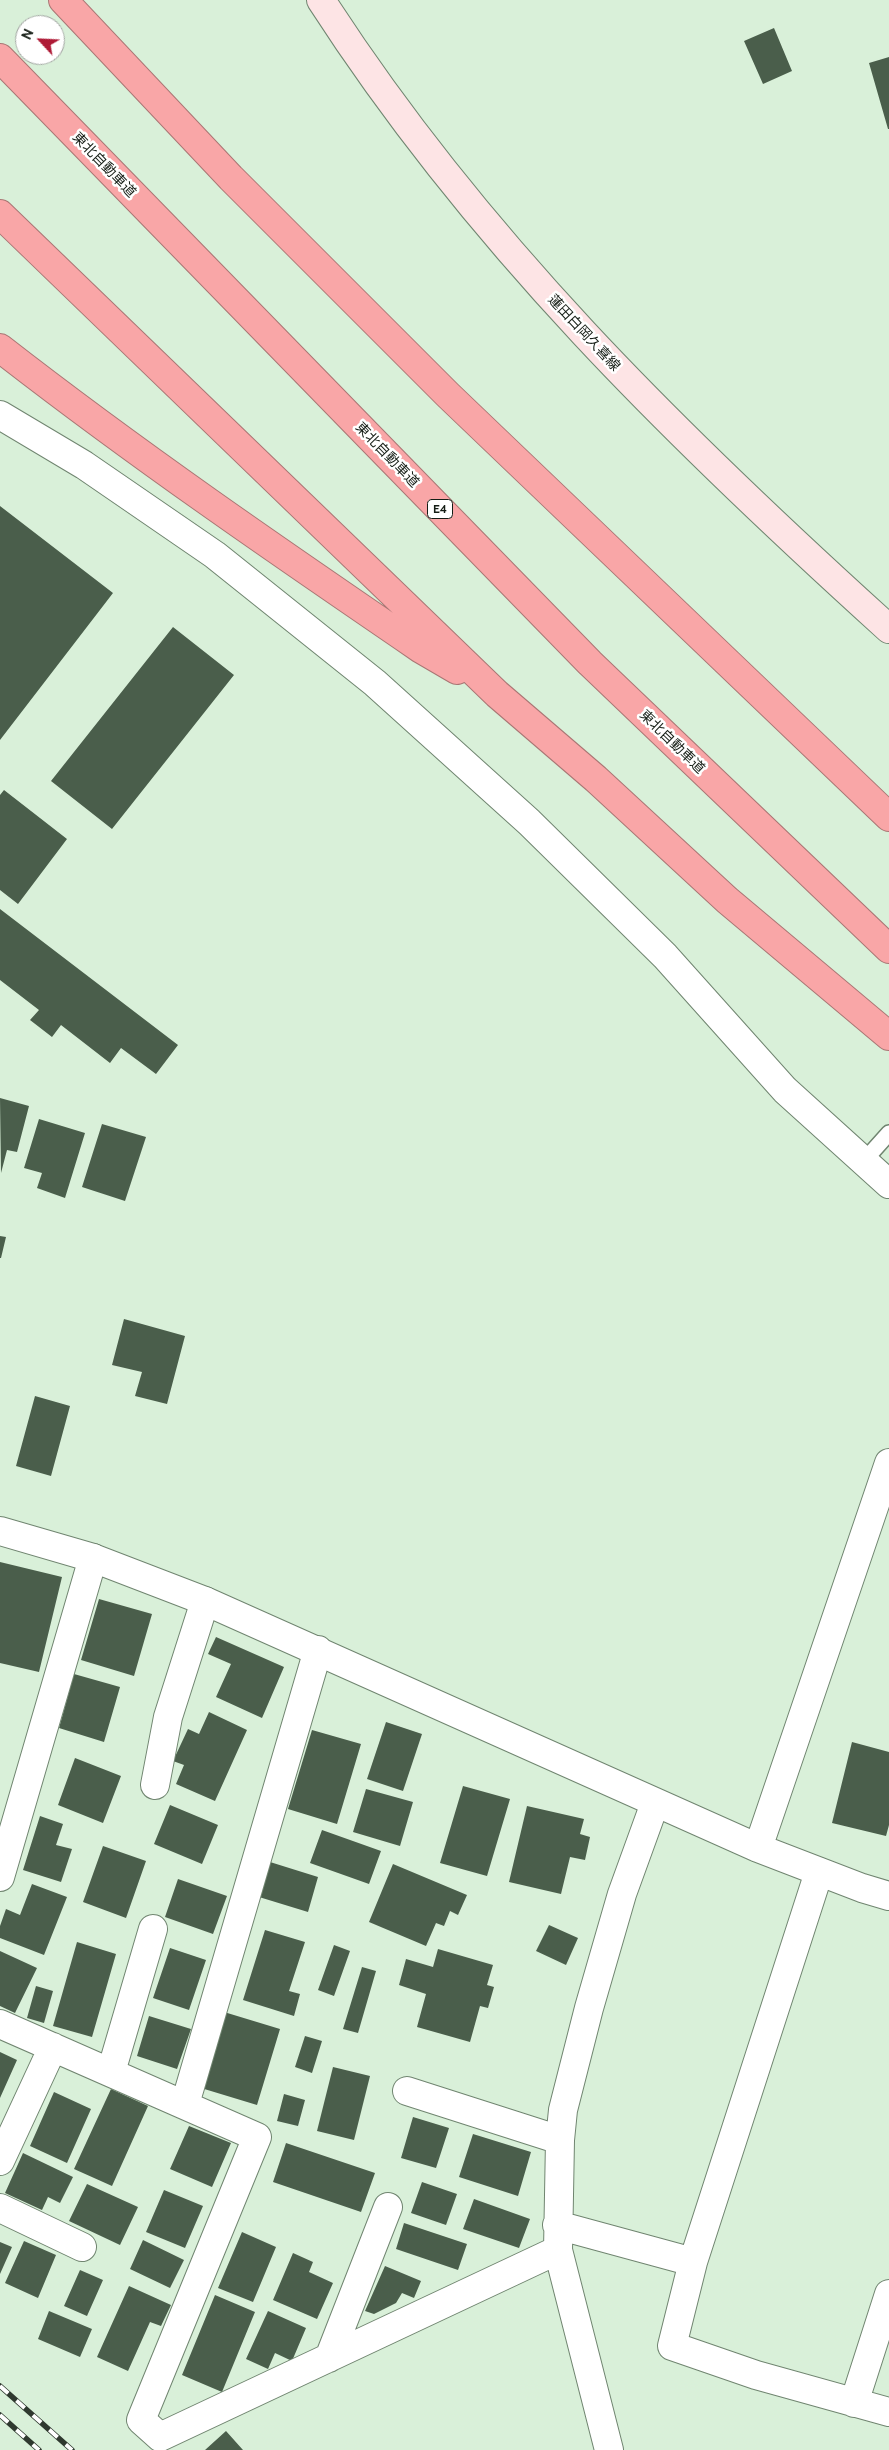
<!DOCTYPE html>
<html>
<head>
<meta charset="utf-8">
<style>
	body { margin:0 }
	#map { position:relative; width:889px; height:2450px; overflow:hidden; background:#d9f0d9; font-family:Cabin,sans-serif }
	canvas { display:block }
	.north { position:absolute; left:15px; top:15px; width:50px; height:50px; box-sizing:border-box; background:#fff; border:1px solid #a1a5a1; border-radius:50%; rotate:295deg; font-size:14px; font-weight:700; line-height:20px; text-align:center; color:#151d15 }
	.north::after { content:''; display:block; margin:auto; width:18px; height:22px; background:#ae1935; clip-path:polygon(50% 0,100% 100%,50% 72%,0 100%) }
</style>
</head>
<body>
<div id="map">
<canvas width="889" height="2450"></canvas>
<div class="north">N</div>
</div>
<script>
const ctx = document.querySelector('canvas').getContext('2d');
ctx.lineJoin = 'round';
function fill(path, color) { ctx.fillStyle = color; ctx.fill(path, 'evenodd'); }
function stroke(path, color, width, dash) { ctx.strokeStyle = color; ctx.lineWidth = width; ctx.lineCap = dash ? 'butt' : 'round'; ctx.setLineDash(dash || []); ctx.stroke(path); }
function write(font, color, halo, rows, align = 'center') {
  ctx.font = font + ' Cabin,"Noto Sans JP",sans-serif'; ctx.lineWidth = 5; ctx.setLineDash([]); ctx.textBaseline = 'middle'; ctx.strokeStyle = halo; ctx.fillStyle = color; for (const [text, x, y, turn = 0] of rows) {
    ctx.save(); ctx.translate(x, y); ctx.rotate((+turn || 0) * Math.PI / 180); ctx.textAlign = isNaN(turn) ? turn : align; if (halo) ctx.strokeText(text, 0, 0); ctx.fillText(text, 0, 0); ctx.restore();
  }
}
fill(new Path2D(`
	M774,28L792,71L763,84L744,41Z
	M889,57V129H888L869,63Z
	M0,506L113,593L0,740Z
	M173,627L234,675L112,829L51,781Z
	M4,790L67,839L18,904L0,890V795Z
	M0,909L178,1045L156,1074L121,1048L110,1063L61,1025L52,1037L30,1020L39,1010L0,980Z
	M0,1098L29,1106L17,1152L7,1150L1,1173Z
	M39,1119L85,1133L65,1198L37,1188L42,1173L24,1168Z
	M102,1124L146,1137L125,1201L82,1187Z
	M0,1236L6,1237L1,1258H0Z
	M124,1319L185,1336L167,1404L135,1396L142,1372L112,1365Z
	M35,1396L70,1406L51,1476L16,1466Z
	M0,1562L62,1577L39,1672L0,1663Z
	M99,1599L152,1614L134,1676L81,1660Z
	M216,1637L284,1667L262,1718L216,1697L231,1664L208,1654Z
	M74,1674L120,1687L104,1742L59,1728Z
	M209,1712L247,1730L215,1801L176,1784L184,1765L173,1761L188,1729L199,1734Z
	M386,1722L422,1734L403,1791L367,1779Z
	M312,1730L361,1744L337,1824L288,1809Z
	M852,1742L889,1752V1825L886,1836L832,1823Z
	M75,1758L121,1776L103,1823L58,1805Z
	M463,1786L510,1799L487,1876L440,1863Z
	M366,1789L413,1802L400,1846L353,1832Z
	M170,1805L218,1825L202,1864L154,1844Z
	M527,1806L584,1819L580,1834L590,1837L585,1860L570,1857L561,1894L509,1882Z
	M40,1816L63,1824L56,1845L72,1849L61,1882L23,1870Z
	M322,1830L381,1851L369,1884L310,1863Z
	M103,1846L146,1861L126,1918L83,1902Z
	M270,1862L318,1877L308,1912L259,1897Z
	M393,1864L467,1895L458,1915L450,1911L444,1926L436,1923L426,1946L369,1922Z
	M178,1879L227,1896L213,1934L165,1917Z
	M32,1884L67,1897L44,1955L0,1938V1926L6,1909L20,1915Z
	M549,1925L578,1938L566,1965L536,1951Z
	M265,1930L305,1942L289,1991L300,1994L294,2016L243,2000Z
	M77,1942L116,1954L92,2037L53,2026Z
	M334,1945L350,1951L334,1996L318,1990Z
	M170,1948L206,1960L189,2010L153,1998Z
	M438,1949L493,1965L487,1985L494,1987L488,2008L480,2006L470,2042L417,2027L426,1994L399,1985L406,1959L433,1967Z
	M0,1951L37,1968L15,2013L0,2006Z
	M362,1967L376,1971L358,2033L343,2029Z
	M36,1986L53,1991L44,2023L27,2018Z
	M224,2012L280,2029L257,2105L201,2088Z
	M149,2016L191,2029L177,2069L137,2056Z
	M305,2036L322,2041L312,2073L295,2067Z
	M0,2052L17,2060L0,2098Z
	M333,2067L370,2076L354,2140L317,2131Z
	M111,2089L148,2106L112,2186L74,2169Z
	M54,2092L91,2109L67,2163L30,2146Z
	M284,2094L305,2100L298,2126L277,2121Z
	M413,2117L449,2128L436,2168L401,2158Z
	M189,2126L231,2143L212,2187L170,2169Z
	M473,2134L531,2152L518,2196L459,2177Z
	M286,2143L375,2173L361,2212L273,2182Z
	M23,2153L73,2177L60,2203L48,2197L42,2210L5,2193Z
	M422,2182L457,2194L446,2225L411,2213Z
	M87,2184L138,2207L120,2245L69,2221Z
	M164,2190L203,2206L185,2248L146,2232Z
	M474,2199L530,2219L519,2248L463,2229Z
	M404,2223L467,2244L458,2270L396,2249Z
	M242,2232L276,2247L253,2302L218,2288Z
	M143,2240L184,2260L170,2288L130,2269Z
	M24,2241L56,2255L38,2298L5,2283Z
	M0,2242L12,2247L0,2274Z
	M293,2253L313,2262L309,2272L333,2283L317,2319L273,2300Z
	M385,2266L421,2281L414,2298L402,2293L396,2303L374,2314L365,2311Z
	M80,2270L103,2280L87,2316L64,2306Z
	M129,2286L171,2305L161,2326L150,2322L128,2371L97,2357Z
	M215,2295L255,2312L222,2392L182,2375Z
	M49,2311L92,2329L80,2357L38,2339Z
	M268,2311L306,2328L292,2361L275,2353L268,2369L246,2359Z
	M226,2431L243,2450H205Z`), '#4a5e4b');
const service = new Path2D(`
	M863,1162L889,1133`);
const minor = new Path2D(`
	M155,1785L168,1717L205,1601
	M819,1872L693,2262L672,2346L756,2375L889,2412
	M0,1877L93,1558
	M0,2024L257,2137L141,2420L160,2437L558,2250
	M111,2072L153,1929
	M407,2091L560,2140
	M185,2104L318,1650
	M0,2161L53,2047
	M0,2208L82,2247
	M557,2225L693,2262
	M329,2358L388,2207
	M854,2403L889,2294
	M609,2450L558,2250L560,2140L563,2110L589,2008L622,1894L655,1803`);
const tertiary = new Path2D(`
	M0,415L84,465L215,555L375,683L529,822L665,956L785,1090L889,1184
	M0,1531L93,1558L205,1601L758,1848L862,1888L889,1896
	M758,1848L889,1463`);
const secondary = new Path2D(`
	M321,0C477,242 677,437 889,629`);
const motorway = new Path2D(`
	M63,0L231,178L448,395L889,817
	M0,58L590,663L889,949
	M0,214L497,694L596,779L727,900L889,1036
	M0,348C136,454 279,552 421,649L457,670`);
stroke(service, '#708570', 18);
stroke(minor, '#708570', 30);
stroke(tertiary, '#708570', 30);
stroke(secondary, '#708570', 30);
stroke(motorway, '#a97674', 30);
stroke(service, '#fff', 15);
stroke(minor, '#fff', 28);
stroke(tertiary, '#fff', 28);
stroke(secondary, '#fde4e5', 28);
stroke(motorway, '#f9a6a7', 28);
const rail = new Path2D(`
	M0,2386L72,2450
	M0,2415L39,2450`);
stroke(rail, '#2f392f', 5.5);
stroke(rail, '#fff', 4, [11]);
for (const [x, y, w] of [
	[440,509,25]
]) { const box = new Path2D(); box.roundRect(x - w / 2, y - 9.5, w, 19, 4); ctx.fillStyle = '#fff'; ctx.fill(box); stroke(box, '#151d15', 1); }
write('bold 12px', '#151d15', null, [
	["E4",440,509]
]);
write('14px', '#151d15', '#fff', [
	["東北自動車道",104,165,46],
	["蓮田白岡久喜線",584,333,47],
	["東北自動車道",387,455,46],
	["東北自動車道",672,742,44]
]);
</script>
</body>
</html>
